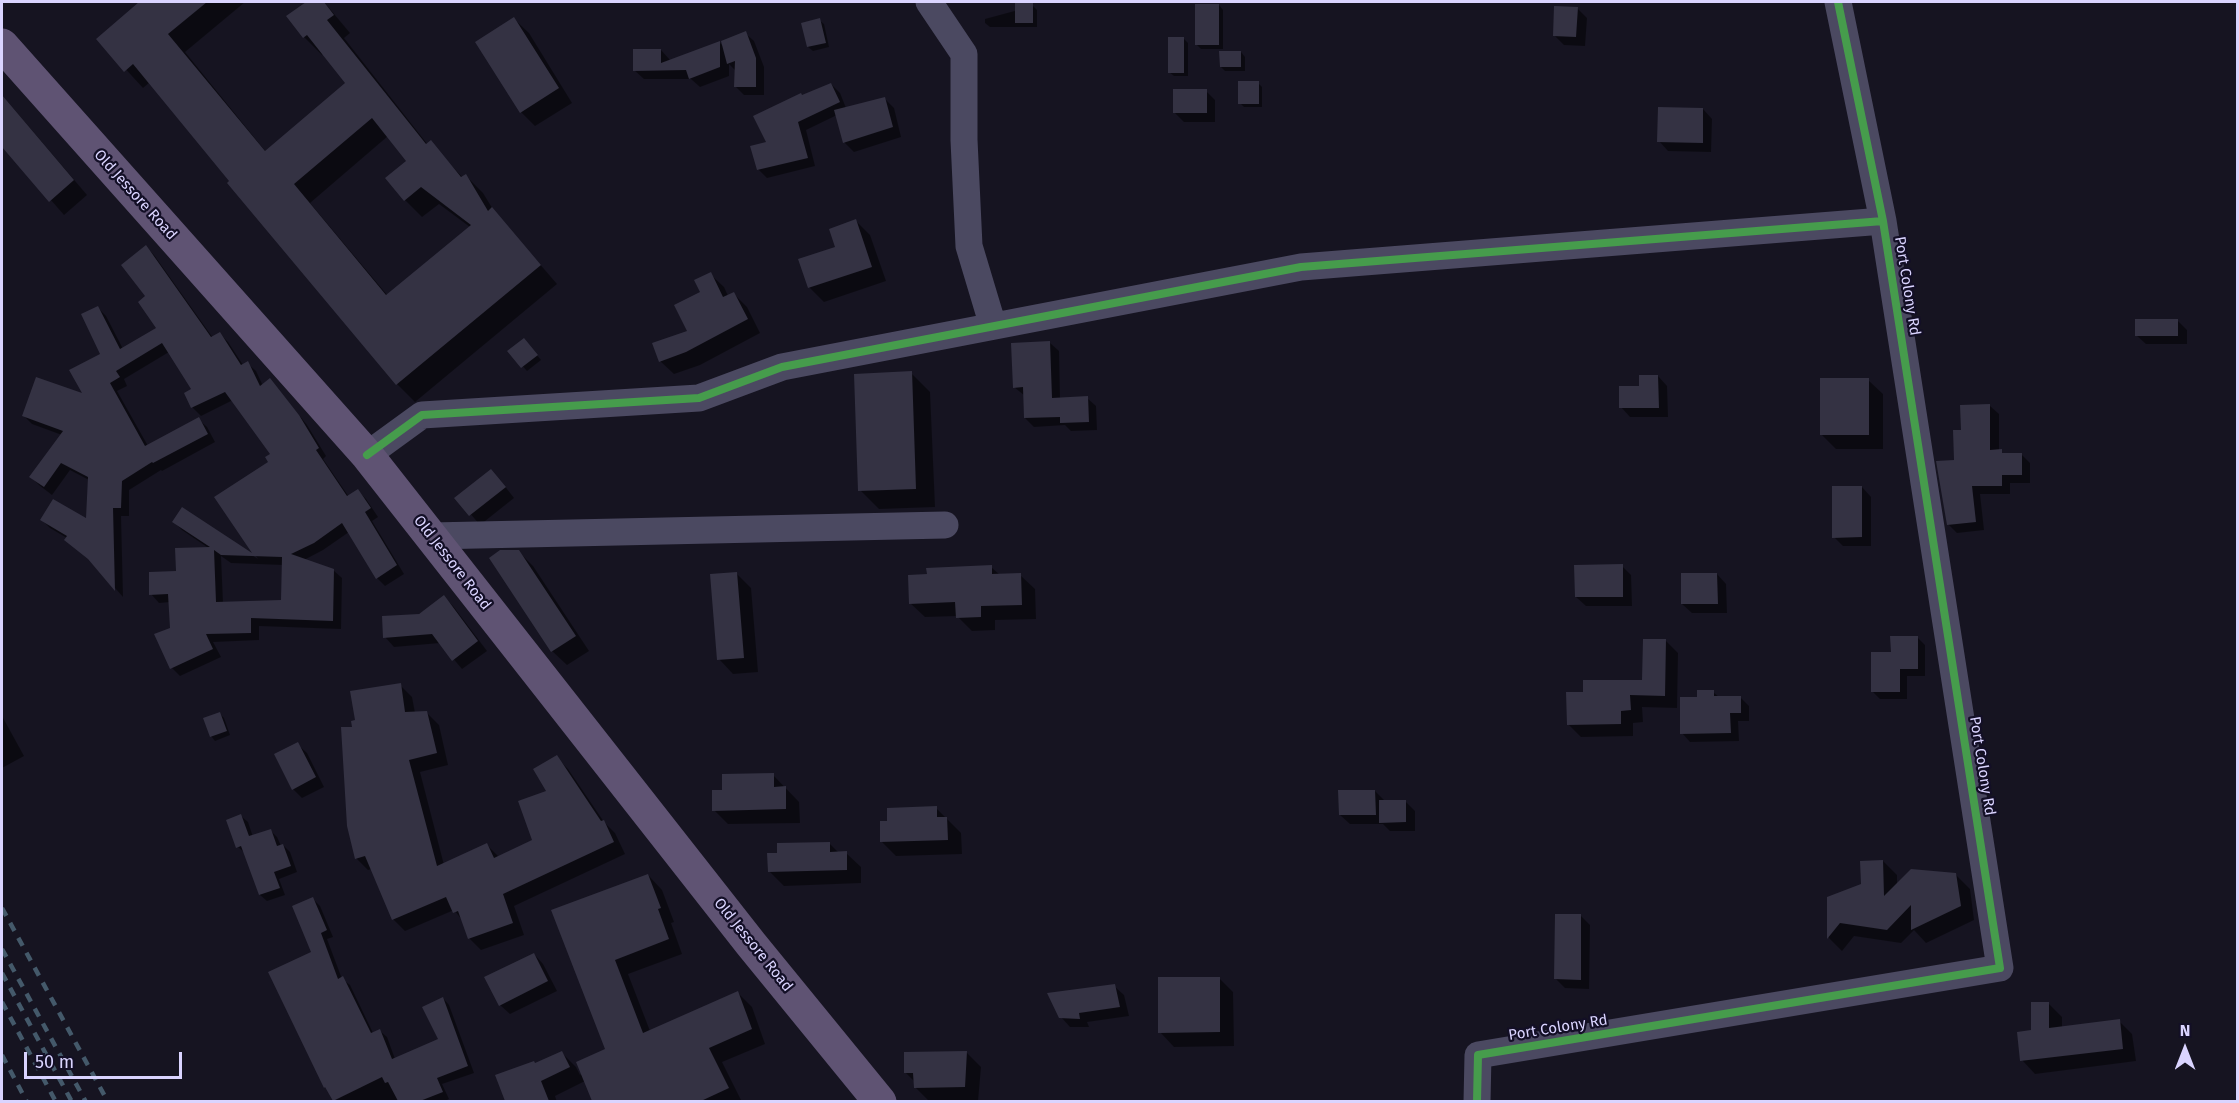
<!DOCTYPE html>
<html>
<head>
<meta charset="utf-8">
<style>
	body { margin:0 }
	#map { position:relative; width:2239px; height:1103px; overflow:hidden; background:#161421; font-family:"Fira Sans",sans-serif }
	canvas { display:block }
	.frame { position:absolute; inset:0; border:3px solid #dad4ff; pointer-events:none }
	.north { position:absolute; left:2155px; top:1019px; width:60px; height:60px; -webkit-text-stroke:4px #130f26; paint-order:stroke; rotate:0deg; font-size:16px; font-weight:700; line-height:24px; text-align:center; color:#dad4ff }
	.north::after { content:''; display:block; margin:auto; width:21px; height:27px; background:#dad4ff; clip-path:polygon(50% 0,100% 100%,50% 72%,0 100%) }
	.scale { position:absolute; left:24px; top:1052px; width:158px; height:27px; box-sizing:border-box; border:3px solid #dad4ff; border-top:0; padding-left:8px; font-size:18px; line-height:21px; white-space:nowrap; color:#dad4ff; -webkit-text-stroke:4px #130f26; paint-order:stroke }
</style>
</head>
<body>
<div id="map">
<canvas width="2239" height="1103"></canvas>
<div class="frame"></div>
<div class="north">N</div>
<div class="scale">50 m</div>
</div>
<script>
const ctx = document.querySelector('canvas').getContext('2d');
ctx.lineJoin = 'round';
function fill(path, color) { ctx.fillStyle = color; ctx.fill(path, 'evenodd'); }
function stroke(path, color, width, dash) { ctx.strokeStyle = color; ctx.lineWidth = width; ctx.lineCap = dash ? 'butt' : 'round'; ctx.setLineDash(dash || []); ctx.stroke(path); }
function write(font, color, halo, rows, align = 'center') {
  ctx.font = font + ' "Fira Sans",sans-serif'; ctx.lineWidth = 4.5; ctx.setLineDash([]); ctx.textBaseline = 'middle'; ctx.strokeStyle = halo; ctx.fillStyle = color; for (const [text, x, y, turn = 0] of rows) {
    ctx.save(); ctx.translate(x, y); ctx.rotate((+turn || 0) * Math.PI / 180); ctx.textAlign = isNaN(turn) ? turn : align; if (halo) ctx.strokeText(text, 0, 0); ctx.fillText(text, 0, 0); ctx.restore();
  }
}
fill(new Path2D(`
	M142,2H245L185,52L266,152L347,83L323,54L322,55L304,37L288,17L309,2H324L350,33L344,38L428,145L430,142L463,178L466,176L483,193L494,211L557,284L415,402L397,384L229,183L231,181L150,82L143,88L98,39ZM388,136L408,161L405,200L422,217L439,204L470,227L388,296L310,203Z
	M1219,5L1223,10V49H1201L1197,45Z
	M1033,6L1037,10V27H990L985,23V19Z
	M1577,8L1587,18L1585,46L1564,45L1554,35Z
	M514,19L529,33L572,103L535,126L521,112Z
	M819,20L824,24L829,47L813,51L808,47Z
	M745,33L754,41L764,67V95H744L736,87V71L729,64V76L700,87L691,79H644L634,70L661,50L670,60L720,43L724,47Z
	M1184,39L1188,43V76H1174L1169,72Z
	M1241,52L1245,57V71H1225L1221,67Z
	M1258,83L1262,87V107H1244L1240,103Z
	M831,84L840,93L846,108L884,98L894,108L901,137L854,152L844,142L837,115L806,130L815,166L767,178L758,169L768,143Z
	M1206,91L1215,100V122H1184L1175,113Z
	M2,95L87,195L64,215L2,144Z
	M1703,109L1712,119L1711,152L1668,151L1659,141Z
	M856,221L870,235L886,281L824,302L809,287Z
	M146,247L154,255L213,338L220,334L228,342L243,365L247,363L256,371L263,386L278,389L307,425L326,456L323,459L349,497L358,491L366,499L378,517L372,521L404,574L385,586L377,578L349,532L323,550L304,560L333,570L342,578L341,629L259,626V640L213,642L221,657L180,676L172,668L170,602L159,603L151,594L210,549L182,530L174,522L183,509L258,559L216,497L270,462L272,454L233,400L201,416L193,408L186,393L193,390L169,352L124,379L127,386L117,391L148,446L198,419L207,427L215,442L162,471L161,470L129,490V516H121L123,597L94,564L67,538L50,528L42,520L88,521L89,480L70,470L52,495L39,485L31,477L62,435L32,424L24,416L85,396L102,354L98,308L106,316L123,349L158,328L147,297ZM221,556L231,563L283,565V601L223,603Z
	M710,274L724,287L728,296L734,294L747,307L760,333L700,365L674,374L660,361L689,331Z
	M2177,320L2187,330V344H2146L2136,335Z
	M1050,343L1059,351L1060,399L1087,398L1096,406L1097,430L1071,431L1065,425L1034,427L1025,418V396L1014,387Z
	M528,344L541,360L527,371L509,351Z
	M911,373L930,392L935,507L879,509L860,490Z
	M1658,376L1667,386L1668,417H1630L1621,407L1641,388Z
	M1868,380L1883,394V449H1836L1822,435Z
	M1990,406L1999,414V451L2005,455L2021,454L2030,463V483H2010V494H1980L1984,530L1957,533L1948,524L1956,461L1962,431Z
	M500,480L514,498L480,525L457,498Z
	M1862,487L1871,497V546H1843L1834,537Z
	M518,551L533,566L589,651L567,665L552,651Z
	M1622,566L1631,575L1632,606H1586L1576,597Z
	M991,567L1000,575H1020L1035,589L1036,619L995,620V630L972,631L957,616L925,617L910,603Z
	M737,574L751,588L758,672L733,674L719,659Z
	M1717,574L1726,584L1727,613H1692L1682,604Z
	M444,597L453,606L487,651L462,669L440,643L394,647L385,637Z
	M1918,638L1925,645V676H1907V699H1880L1873,692L1892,654Z
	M1665,640L1678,653L1677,708L1642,707L1643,722L1633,723V736L1581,737L1568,724L1584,693L1643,681Z
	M400,685L412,697L415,713H427L439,725L448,765L420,772L444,865L487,845L499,857L534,841L556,757L568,769L604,822L615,833L625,854L514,906L524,935L481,950L469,938L463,921L454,910L405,931L393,919L372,869L368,870L356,858L354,728L357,721Z
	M1713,692L1719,697H1740L1749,706V721H1738L1739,741L1690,742L1682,733L1699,699Z
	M220,714L224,718L230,735L215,741L211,736Z
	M2,716L24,756L2,768Z
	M297,744L307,753L324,787L302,798L293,789Z
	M773,775L799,802L800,823L728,824L714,810L724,791Z
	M1375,791L1385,801H1405L1415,811V831H1390L1383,824H1350L1340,815Z
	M936,808L961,833L962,854L896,856L882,842L888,822Z
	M241,816L248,822L253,837L271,831L277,837L281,846L283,845L290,852L297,872L279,879L285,895L267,901L260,895L245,853L238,847Z
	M829,843L839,853H846L861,867V883L784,886L769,871Z
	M1883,861L1897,875V886L1956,875L1970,889L1974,920L1926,943L1914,930L1901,943L1854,936L1842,951L1829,938V898L1862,885Z
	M648,875L662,890L674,922L671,923L682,954L628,974L650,1031L738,993L752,1007L765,1044L722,1062L742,1102H594L585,1081L555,1096L557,1102H507L497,1076L535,1065L562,1053L576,1067L580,1075L607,1050L553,911Z
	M313,899L320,906L333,937L327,939L342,979L350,985L373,1033L380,1031L387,1037L395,1059L440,1040L443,998L449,1005L474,1073L442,1084L449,1099L443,1102H334L329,1091L313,953Z
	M1581,916L1590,925L1589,989L1565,988L1556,979Z
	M534,954L543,964L557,991L510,1014L500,1005Z
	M1219,978L1233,992L1234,1046L1174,1047L1160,1032Z
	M1114,986L1124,995L1129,1016L1087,1022L1089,1027H1070L1061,1017Z
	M2049,1004L2062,1017V1028L2119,1021L2132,1034L2136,1061L2035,1074L2022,1060L2033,1032Z
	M967,1053L981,1067L978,1101H929L915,1087V1082L905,1072Z`), '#0007');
fill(new Path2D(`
	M139,2H207L168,34L265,151L345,83L307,35L303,38L286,16L306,2H324L334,15L327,20L426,144L431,140L461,177L466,174L488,211L492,207L541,265L396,385L227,183L229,181L133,64L124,72L96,39ZM372,118L406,161L385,178L404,201L421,187L471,225L386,295L294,184Z
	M1015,2H1033V23H1015Z
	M1195,4H1219V45H1195Z
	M1554,6L1578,7L1576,37L1553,36Z
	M514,17L559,88L520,113L475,42Z
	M820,18L826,43L807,47L801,23Z
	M746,31L756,58V87H734L735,61L727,64L721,41Z
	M1168,37H1184V73H1168Z
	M720,41V67L689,79L686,70L633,71V49H661V63Z
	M1219,51H1241V67H1220Z
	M1238,81H1259V104H1238Z
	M831,83L840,102L798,122L808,158L757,170L750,146L766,142L753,116L801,93L802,95Z
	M1173,89H1207V113H1173Z
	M2,95L74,180L49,202L2,147Z
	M885,97L893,127L843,143L834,110Z
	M1658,107L1703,108V143L1657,142Z
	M856,219L872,267L808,288L798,259L835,247L829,229Z
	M146,245L211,337L220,332L241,365L248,361L260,386L270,378L299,415L319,448L316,450L347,496L358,489L371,508L365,512L397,565L376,579L342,523L314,543L291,554L334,569L333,621L251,618V633L206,634L213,649L170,669L154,634L170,628L168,594L149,595V572L176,571L175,548L210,547L172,522L182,507L252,553L214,497L268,462L265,457L270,454L225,392L191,408L184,393L191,389L162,343L116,371L120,377L110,383L145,446L199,417L208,434L153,463L152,462L122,481L121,508H113L115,591L88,559L64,540L67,536L40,520L53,499L86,518L88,477L61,463L44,487L29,477L63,431L22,416L36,377L82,393L69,370L100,354L81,314L98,306L120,349L156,328L138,302L145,296L121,265ZM214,550L221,555L282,557L281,600L216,602Z
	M711,272L723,297L734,292L748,319L686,352L659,362L652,343L687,331L674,305L700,292L694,280Z
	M2135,319H2178V336H2135Z
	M524,338L538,355L521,368L507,351Z
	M1050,341L1052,398L1088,396L1089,422L1060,423V417L1024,418L1023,387L1013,388L1011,343Z
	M912,371L916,489L858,491L854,374Z
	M1639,375H1658L1659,408H1619V386H1639Z
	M1820,378H1869V435H1820Z
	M1990,404V450L2002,449V453H2022V475H2002V486H1972L1976,522L1947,525L1936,461L1954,460L1953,430H1961L1960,405Z
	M491,469L506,487L469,516L454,498Z
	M1832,486H1862V537L1832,538Z
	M500,550H519L576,636L551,652L489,558Z
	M1623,564V597H1575L1574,565Z
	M992,565V574L1021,573L1022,605L981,606V617L956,618L955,602L909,604L908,575L927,574L926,568Z
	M737,572L744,658L717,660L710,574Z
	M1681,573H1717L1718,604H1681Z
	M444,595L478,641L452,661L432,634L383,638L382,616L419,614Z
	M1890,636H1918V669H1900V692H1871V652H1891Z
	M1643,639H1666L1665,696L1630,695L1631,710L1621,711V724L1567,725L1566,692H1583V680H1642Z
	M401,683L405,712L427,711L437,753L409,760L437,866L487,843L494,858L532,840L518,801L546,791L533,769L557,755L601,821L604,820L614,842L503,894L513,923L468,939L458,911L453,913L446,897L392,920L365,856L355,859L347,826L341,727H352L351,721L355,720L350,691Z
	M1697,690H1714V696H1741V713H1730L1731,733L1680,734V697H1697Z
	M220,712L227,731L210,737L203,718Z
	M298,742L316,777L292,790L274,754Z
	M774,773V787L786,786V809L712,811V790H722V774Z
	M1338,790H1375L1376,815H1339Z
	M1379,800H1406V822L1379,823Z
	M937,806V817H947L948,840L880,842V821H887V808Z
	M241,814L249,836L271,829L277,846L283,844L291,866L274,872L280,888L259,895L241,846L236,848L226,820Z
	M830,842V852L847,851V870L768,872L767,853H777V843Z
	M1883,860L1884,896L1911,869L1956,873L1961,906L1911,930V905L1887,930L1840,923L1827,939V897L1861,884L1860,861Z
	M648,874L661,908L658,909L669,939L615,960L643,1033L738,991L752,1029L709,1048L729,1088L701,1101H592L576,1062L605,1049L551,910Z
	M313,897L327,930L321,933L338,979L343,976L371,1033L380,1029L392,1059L438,1039L422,1007L443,997L468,1066L437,1078L443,1092L420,1101H398L388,1082L385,1083L382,1077L333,1101L325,1087L324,1088L268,972L311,952L292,906Z
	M1555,914H1581V980L1554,979Z
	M534,953L548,981L499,1006L484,977Z
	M1158,977H1220V1032L1158,1033Z
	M1115,984L1120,1007L1079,1013L1080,1019L1059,1018L1047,993Z
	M2031,1002H2049V1028L2120,1019L2123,1049L2020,1061L2017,1032L2031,1030Z
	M562,1051L570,1067L541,1081L549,1101H505L495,1075L534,1061L535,1063Z
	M967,1051L965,1087L914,1088L913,1073H904V1052Z`), '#343243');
stroke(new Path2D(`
	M929,2L964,54V140L969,246L993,326
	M367,455L422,415L699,398L782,367L1301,267L1883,221
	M431,536L945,525
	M1477,1102L1478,1055L2000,968L1883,221L1838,2`), '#4b4961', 27);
stroke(new Path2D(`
	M2,45L367,455L751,944L880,1102`), '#5f5373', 33);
stroke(new Path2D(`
	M2,908L108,1102
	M2,949L86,1102
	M2,973L72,1102
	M2,1002L56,1102
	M2,1055L27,1102`), '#44596a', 4.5, [9, 8]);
stroke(new Path2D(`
	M367,455L422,415L699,398L782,367L1301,267L1883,221
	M1477,1102L1478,1055L2000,968L1883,221L1838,2`), '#469c4c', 8);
write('15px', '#dad4ff', '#130f26', [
	["Old Jessore Road",135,195,48],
	["Port Colony Rd",1907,286,81],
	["Old Jessore Road",452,563,52],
	["Port Colony Rd",1982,766,81],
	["Old Jessore Road",753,945,51],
	["Port Colony Rd",1558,1028,-9]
]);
</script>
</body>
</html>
